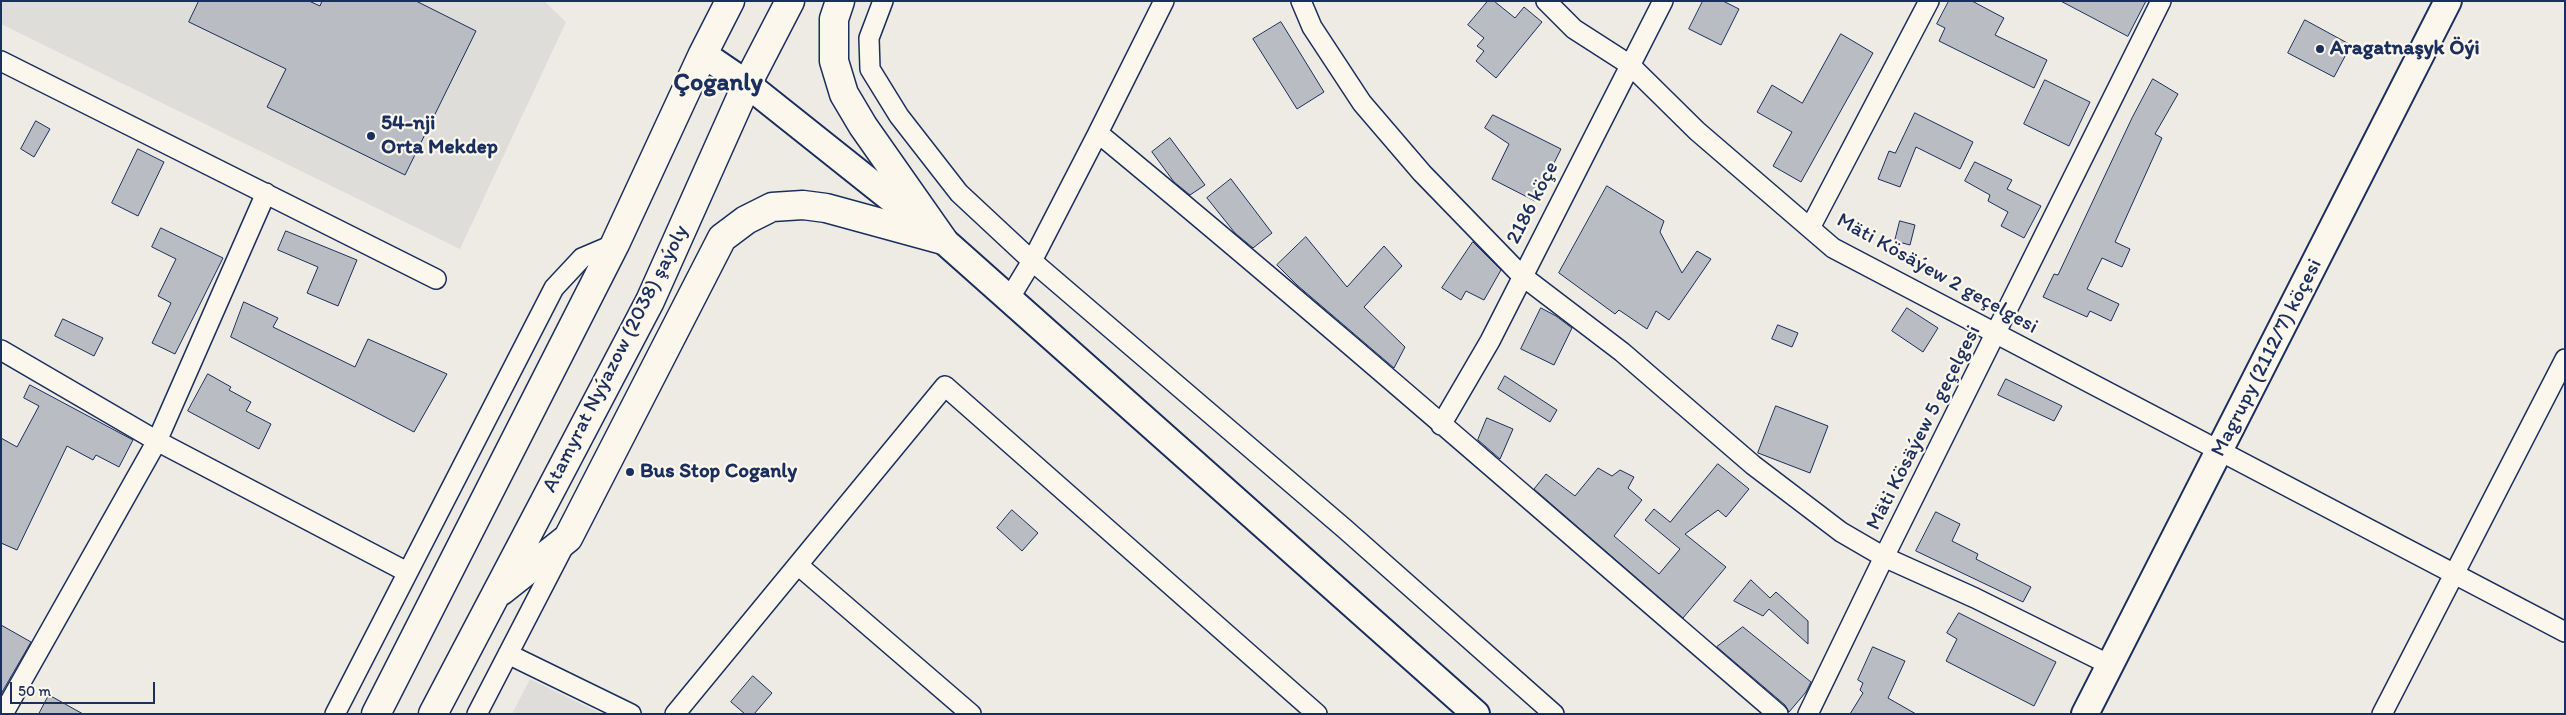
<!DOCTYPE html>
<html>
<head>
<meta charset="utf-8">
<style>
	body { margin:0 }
	#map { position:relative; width:2566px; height:715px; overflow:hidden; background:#eeebe4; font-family:Itim,sans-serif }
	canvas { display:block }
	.frame { position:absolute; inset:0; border:2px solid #1b2f5e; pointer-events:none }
	.scale { position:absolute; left:10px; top:682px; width:145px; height:22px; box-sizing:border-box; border:2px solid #1b2f5e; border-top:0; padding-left:6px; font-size:15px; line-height:18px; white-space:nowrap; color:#1b2f5e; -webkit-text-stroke:4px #fbf7ec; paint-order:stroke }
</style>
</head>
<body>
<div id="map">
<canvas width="2566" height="715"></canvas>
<div class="frame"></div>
<div class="scale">50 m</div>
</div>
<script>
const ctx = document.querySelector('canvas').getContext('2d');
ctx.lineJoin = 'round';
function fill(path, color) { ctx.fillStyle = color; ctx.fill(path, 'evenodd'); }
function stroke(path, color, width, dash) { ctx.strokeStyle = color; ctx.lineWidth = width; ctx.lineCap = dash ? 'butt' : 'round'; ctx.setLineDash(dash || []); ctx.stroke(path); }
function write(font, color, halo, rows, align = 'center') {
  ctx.font = font + ' Itim,sans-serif'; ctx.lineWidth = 4.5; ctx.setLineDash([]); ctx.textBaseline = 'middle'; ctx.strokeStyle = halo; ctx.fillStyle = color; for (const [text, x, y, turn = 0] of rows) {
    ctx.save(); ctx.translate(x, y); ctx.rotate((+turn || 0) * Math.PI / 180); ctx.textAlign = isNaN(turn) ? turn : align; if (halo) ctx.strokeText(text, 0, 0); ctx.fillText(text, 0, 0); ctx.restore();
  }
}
fill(new Path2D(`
	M1,1H544L566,22L460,249L1,24Z
	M530,679L602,714H512Z`), '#deddda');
const building = new Path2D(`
	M199,1H309L320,6L322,1H416L476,31L405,175L267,107L286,69L189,22Z
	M1488,1H1494L1515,18L1524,7L1542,22L1496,78L1476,61L1484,51L1477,46L1484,38L1468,25Z
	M1703,1H1723L1739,9L1721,45L1689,29Z
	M1949,1H1972L2004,18L1995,35L2047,60L2034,88L1939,41L1945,28L1937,24Z
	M2061,1H2146L2128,36Z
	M2305,20L2351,45L2334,77L2288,53Z
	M1281,22L1324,92L1297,109L1253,39Z
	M1841,34L1873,53L1801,182L1773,166L1792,132L1757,112L1772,85L1802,103Z
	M2153,79L2178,94L2155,134L2162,138L2115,242L2130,249L2122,267L2102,258L2087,289L2119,304L2111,321L2090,311L2087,317L2043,297L2054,274L2058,275L2132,118Z
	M2045,80L2090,102L2069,146L2024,124Z
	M1915,113L1973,142L1960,169L1916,147L1900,187L1878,179L1889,151L1895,153Z
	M1493,115L1561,149L1535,201L1492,179L1509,144L1485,128Z
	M36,121L50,129L34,157L21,149Z
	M1170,138L1205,185L1190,195L1174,182L1152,152Z
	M138,149L164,162L138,216L112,203Z
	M1975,162L2012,180L2007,189L2041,206L2024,238L2001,226L2008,212L1988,201L1990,195L1965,181Z
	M1231,179L1272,233L1253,248L1235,233L1207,198Z
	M1607,186L1664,221L1660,232L1682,273L1697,251L1711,259L1669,320L1656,311L1647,329L1619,310L1615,314L1559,273Z
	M1900,221L1915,225L1910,245L1895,241Z
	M161,228L223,258L175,354L152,343L171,303L158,296L176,259L152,247Z
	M286,231L357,260L338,306L307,293L318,267L278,250Z
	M1306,237L1347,287L1384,246L1402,266L1364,307L1405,347L1394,368L1297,285L1277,265Z
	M1473,242L1501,270L1484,300L1466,291L1461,300L1442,288Z
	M244,302L278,318L273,327L355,367L368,339L447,374L414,432L231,337Z
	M1541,308L1556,316L1572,328L1554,365L1521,349Z
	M1907,308L1938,328L1923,352L1892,331Z
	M63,319L103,338L94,356L55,336Z
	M1778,325L1798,333L1792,347L1772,339Z
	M208,374L231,387L229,390L251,402L246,411L271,424L259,449L188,411Z
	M1505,376L1557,410L1550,422L1498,389Z
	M2006,379L2062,406L2054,421L1998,395Z
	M30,385L133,440L119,467L96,455L93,460L67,446L17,550L1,543V438L17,447L39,406L24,398Z
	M1776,406L1828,426L1810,473L1758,453Z
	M1487,418L1513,429L1500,459L1478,440Z
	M1718,464L1749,489L1726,517L1718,510L1685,534L1726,567L1683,618L1534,489L1546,474L1575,496L1598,468L1612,476L1620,470L1634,477L1628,488L1642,500L1614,536L1659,574L1680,549L1645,520L1654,509L1670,522Z
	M1012,510L1038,533L1022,551L997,528Z
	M1936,512L1960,524L1952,541L1978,554L1976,559L2031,587L2023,602L1916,551Z
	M1751,580L1770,598L1776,592L1808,621V644L1769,609L1763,616L1734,601Z
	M1959,613L2056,662L2034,706L1946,661L1957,639L1947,633Z
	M1,625L31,642L1,694Z
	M1743,627L1811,682L1806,692L1789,712L1785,705L1717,647Z
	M1873,647L1905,661L1888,698L1916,714H1850L1863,693L1860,690L1863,683L1858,680Z
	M753,676L772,693L754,714H745L731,702Z
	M49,695L83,714H39Z`);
fill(building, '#b9bcc3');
stroke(building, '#1b2f5e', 1);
const street = new Path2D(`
	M883,1L869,38L870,69L899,116L959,193L1032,261L1345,529L1554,714
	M1164,1L1098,133C1328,323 1552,520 1778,714
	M1301,1L1312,27L1362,103L1422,173L1521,275L1622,352L1753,465L1841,532L1884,557L1975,598L2110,665
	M1546,1L1574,29L1630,65L1697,131L1833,248L2565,632
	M1,61L436,279
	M1810,228L1929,1
	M1009,299L1032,261L1098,133
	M1,350L157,441L407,572
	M1441,425L1490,341L1663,1
	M798,565L971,714
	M508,654L631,714
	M3,714L157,441L266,193
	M335,714L554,288L582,258L615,244
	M477,714L564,546
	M675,714L945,386L1317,714
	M1808,714L1884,557L2161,1
	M2382,714L2565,359`);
const secondary = new Path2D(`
	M703,54L747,84L943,240L1476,714
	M2085,714L2448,1`);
const primary = new Path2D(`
	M840,1L834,19V61L844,94L863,126L943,240
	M501,591L568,538L722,238L746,220L772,207L803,205L826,208L943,240
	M376,714L615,244L703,54L730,1
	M433,714L650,301L747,84L790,1`);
stroke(street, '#1b2f5e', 22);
stroke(secondary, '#1b2f5e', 30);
stroke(primary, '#1b2f5e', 31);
stroke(street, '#fbf7ec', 19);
stroke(secondary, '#fbf7ec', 26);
stroke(primary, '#fbf7ec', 28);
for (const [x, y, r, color] of [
	[2320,49,5,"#1b2f5e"],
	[371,136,5,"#1b2f5e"],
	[630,472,5,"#1b2f5e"]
]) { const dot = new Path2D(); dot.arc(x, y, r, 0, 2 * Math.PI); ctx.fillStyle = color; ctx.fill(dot); stroke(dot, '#fbf7ec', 2); }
write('bold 21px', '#1b2f5e', '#fbf7ec', [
	["Aragatnaşyk Öýi",2330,49],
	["54-nji",381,124],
	["Orta Mekdep",381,148],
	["Bus Stop Coganly",640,472]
], 'left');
write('21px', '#1b2f5e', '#fbf7ec', [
	["2186 köçe",1533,203,-63],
	["Mäti Kösäýew 2 geçelgesi",1937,274,29],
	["Magrupy (2112/7) köçesi",2267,358,-63],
	["Atamyrat Nyýazow (2038) şaýoly",616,359,-63],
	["Mäti Kösäýew 5 geçelgesi",1924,428,-63]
]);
write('bold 26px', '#1b2f5e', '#fbf7ec', [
	["Çoganly",718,83]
]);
</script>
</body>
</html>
